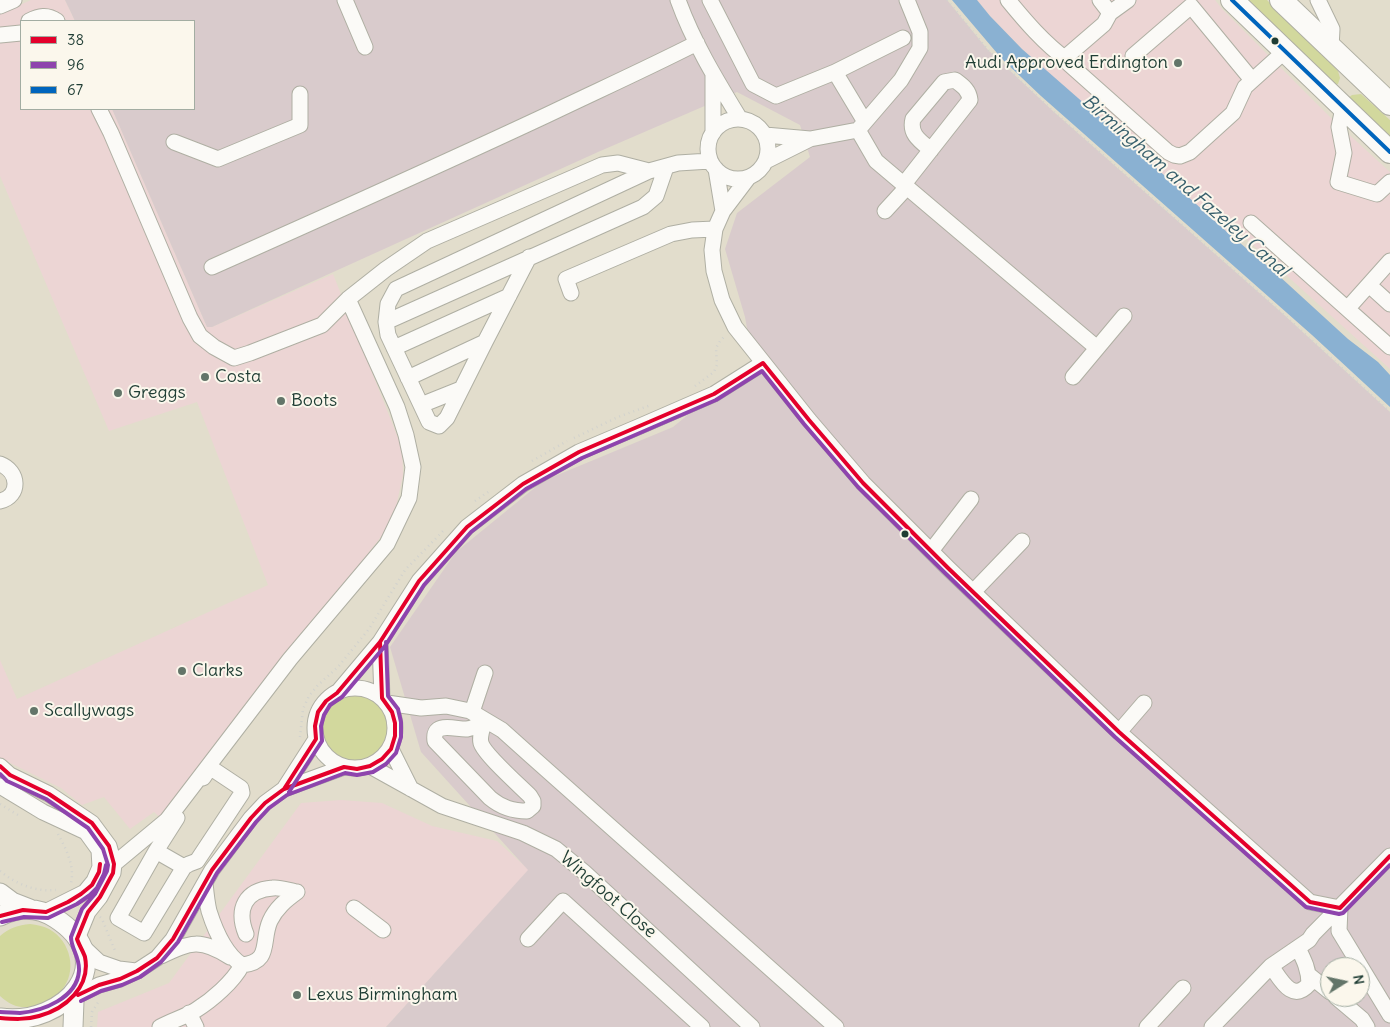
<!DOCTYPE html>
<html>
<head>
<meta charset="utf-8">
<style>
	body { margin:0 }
	#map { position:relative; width:1390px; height:1027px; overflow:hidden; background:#e2ddcc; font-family:Delius,sans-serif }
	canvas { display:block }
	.legend { position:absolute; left:20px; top:20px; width:175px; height:90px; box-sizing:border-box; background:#fbf7ec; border:1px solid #a3ada2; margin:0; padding:6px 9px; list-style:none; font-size:15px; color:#1f3d34 }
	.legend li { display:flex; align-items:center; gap:10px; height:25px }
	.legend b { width:25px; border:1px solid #a3ada2 }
	.north { position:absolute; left:1320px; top:957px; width:50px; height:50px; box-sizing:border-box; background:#fbf7ec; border:1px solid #a3ada2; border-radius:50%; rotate:80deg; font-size:14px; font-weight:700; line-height:20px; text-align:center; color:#1f3d34 }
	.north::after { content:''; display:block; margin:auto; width:18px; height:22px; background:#637569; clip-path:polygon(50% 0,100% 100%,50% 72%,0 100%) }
</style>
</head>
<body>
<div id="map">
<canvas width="1390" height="1027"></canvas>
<ul class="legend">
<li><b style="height:6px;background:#e4002b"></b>38</li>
<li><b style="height:6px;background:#8e44ad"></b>96</li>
<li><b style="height:6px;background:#0065bd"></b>67</li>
</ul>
<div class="north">N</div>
</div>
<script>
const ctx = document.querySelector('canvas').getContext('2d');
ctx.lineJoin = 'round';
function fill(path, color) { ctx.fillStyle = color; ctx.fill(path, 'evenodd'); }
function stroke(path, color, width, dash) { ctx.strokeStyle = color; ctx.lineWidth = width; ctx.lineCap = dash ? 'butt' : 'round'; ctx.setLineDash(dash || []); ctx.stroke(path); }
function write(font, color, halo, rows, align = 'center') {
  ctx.font = font + ' Delius,sans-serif'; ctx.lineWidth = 4; ctx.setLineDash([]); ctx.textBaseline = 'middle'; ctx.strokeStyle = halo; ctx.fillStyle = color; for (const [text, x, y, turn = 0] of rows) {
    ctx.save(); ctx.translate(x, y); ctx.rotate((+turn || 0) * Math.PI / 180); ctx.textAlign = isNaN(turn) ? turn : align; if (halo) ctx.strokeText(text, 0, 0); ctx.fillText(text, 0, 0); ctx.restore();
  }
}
fill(new Path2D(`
	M31,0H65L75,21H21V109H112L207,327H212L333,274L402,448L403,475L393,521L164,821L154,812L130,829L104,797L82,805L61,788L0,758V660L17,699L268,585L197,402L109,431L0,176V14Z
	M977,0H1215L1222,9L1332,119L1390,172V369L1232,226L1227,232L1102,119L1050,75L1022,49L990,16Z
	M341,800L382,803L432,826L497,841L529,870L386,1027H97L98,1012L169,983L301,803Z`), '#ecd5d4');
fill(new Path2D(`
	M65,0H947L988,50L1054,112L1282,313L1390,412V1027H386L528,870L421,752L390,647L456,552L543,481L673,427L753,362L745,317L725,249L737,213L810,157L800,125L737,92L598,152L212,327H207L112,109H194V21H75ZM1330,967H1360V997H1330Z`), '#d9cbcc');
fill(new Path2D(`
	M1243,0H1267L1338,71L1340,78L1338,84L1333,86Z
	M1361,94L1390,120V142L1348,98L1352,95Z
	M321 729a35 35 0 1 1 70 0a35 35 0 1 1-70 0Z
	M30,924C37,925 43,926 49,929C71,941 78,972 61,991C59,994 56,998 54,1000C50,1003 43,1003 39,1005C23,1009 13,1008 0,996V936C9,928 18,925 30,924Z`), '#d2d89d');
fill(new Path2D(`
	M952,0H977L990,16L1022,49L1102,119L1227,232L1278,275L1348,339L1378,362L1390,375V407L1312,335L1041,96L1002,59Z`), '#8ab1d2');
const minor = new Path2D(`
	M345,0L365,47
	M678,0C693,42 717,81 740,119
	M710,0L753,84L776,96L835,72
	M1008,0C1026,22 1044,43 1067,60
	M1100,0L1110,13L1128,0
	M1318,0L1332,29L1331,48
	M0,6L14,0
	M1110,13L1104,24L1068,55L1067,60L1069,64L1168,152L1174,155L1180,156L1190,152L1233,113L1245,87L1285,51
	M29,21C39,16 47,14 57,21
	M0,35L21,33
	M1133,56L1191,6L1252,80
	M1343,108L1339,127L1344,153L1338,182L1377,194L1390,182
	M99,109L111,133L190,318L200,336L214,347L234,358L250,353L322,325L348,299L386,269L427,241L602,165L618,163L649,171L678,163L710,161
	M708 149a30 30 0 1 1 60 0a30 30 0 1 1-60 0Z
	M865,122L835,72L903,38
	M858,130L901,80L920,48V32L907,0
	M713,133V74
	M765,135L810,139L858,130L876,161L1097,348
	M174,142L218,159L300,125V94
	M766,161L810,139
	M716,169L723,211
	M748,178L723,211L715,229L712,250L714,271L722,300L735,327L809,420L863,483L948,568L1119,732L1310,902L1340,908
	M904,184L970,100C969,90 963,86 955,80L944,82L913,119C909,134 920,141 931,150
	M885,211L907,187
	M1251,223L1390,347
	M529,257L485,342L447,418L439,426L429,422L388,335L386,322L643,207L656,196L666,167
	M212,267C324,217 436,167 547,115C597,91 648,68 697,43
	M1369,285L1390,304
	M571,293L566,279L671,234L692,230L715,229
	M1348,308L1390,261
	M386,322L388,304L396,289L649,171
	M394,348L509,296
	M1073,377L1124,316
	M408,378L485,342
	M421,405L461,389
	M0,464C19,471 21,496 0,501
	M931,551L971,499
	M973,592L1022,541
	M380,642L382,698
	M315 728a40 40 0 1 1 80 0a40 40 0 1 1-80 0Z
	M337,693L380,642L419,581L467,527L523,484L579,452L638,427L714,394L763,363
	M387,703L421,708L446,706L470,711L502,730L531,756L836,1027
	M472,712L485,673
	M485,720C483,727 479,736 481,743C484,754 520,786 530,796L533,801V806L527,811C513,811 502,808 490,798L435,741C432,720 457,730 467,729C474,728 480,724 485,720Z
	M1119,732L1144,703
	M391,749L411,789
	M0,766L10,775L49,794L92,823L109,846L114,864L113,873L100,897L88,912L77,939
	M370,766L442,806L523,833L556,849L584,872L752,1027
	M0,786L43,812L86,832L99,850L100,867L94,881L85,892L45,912
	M284,789L316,739
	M156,851L184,867L144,933L118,918L156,851L177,818
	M114,864L167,820L290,659L387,544L409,498L413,467L406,435L397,407L348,299
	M184,867L189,864L197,861L242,793L241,788L214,770L209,769L203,778
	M205,883C206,893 207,903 209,911C215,930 225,954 242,965C272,962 261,941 270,921C276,908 286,900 297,892
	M354,908L383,930
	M1340,908L1339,931L1390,1015
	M246,934C236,909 245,890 273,888C280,887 290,891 297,892
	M528,939L563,901L702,1027
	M81,945L99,962L119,969L136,971
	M161,956C191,942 200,938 230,957
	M1271,966C1281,980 1292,1003 1309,984C1309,970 1304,960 1298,948
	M1309,975L1330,992
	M78,995L99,985L120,979L137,971L157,958L173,939L212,870L251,818L265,803L284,789L344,767
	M1336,997L1362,1019L1367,1027
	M189,1013L196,1027
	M160,1027C171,1021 185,1017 196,1010C212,1000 233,982 242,965
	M1147,1027L1183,988
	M1212,1027L1271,966L1309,940L1313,934L1390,856`);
const major = new Path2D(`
	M0,893L12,902L30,909
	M0,916C18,907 38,907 55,918C123,961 65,1027 0,1018
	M73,1027L74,1001`);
const highway = new Path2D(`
	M1232,0L1390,152
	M1281,0L1390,104`);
stroke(minor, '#afafa3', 17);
stroke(major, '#afafa3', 21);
stroke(highway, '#afafa3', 24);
stroke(new Path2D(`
	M947,0L988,50L1054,112L1282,313L1390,412
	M695,386L714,372L717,365L716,348L720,341L726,335
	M574,438L618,417L651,405
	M532,461L567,441
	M475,501L491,490
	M300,737L303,709L309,696L318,685L338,667L369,629L405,570L445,529
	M0,804L18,815
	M58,834C66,849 75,866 71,883
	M0,871C16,884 35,892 56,890
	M100,917L102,919L116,953
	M91,1027L92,1012L99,1001`), '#d2d2cd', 2.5, [1, 4]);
stroke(minor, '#fbfaf7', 15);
stroke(major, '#fbfaf7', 19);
stroke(highway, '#fbfaf7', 22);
stroke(new Path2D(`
	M0,766L10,775L49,794L92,823L109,846L114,864L113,873L100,897L88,912L77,939C79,945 83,951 85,957C91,987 65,1009 39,1016C26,1020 13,1019 0,1018
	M284,789L316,739L315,726L318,712L326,701L337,693L380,642L419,581L467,527L523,484L579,452L714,394L763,363L809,420L863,483L948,568L1119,732L1310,902L1340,908L1390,856
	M0,916L23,910L46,912L68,902L81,894L92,885L99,872L100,864
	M78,995L99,985L120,979L137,971L157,958L173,939L212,870L251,818L265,803L284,789L344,767L357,769L370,766L382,759L391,749L395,736V723L392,712L382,698L380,642`), '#e4002b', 4);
stroke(new Path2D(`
	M0,774L7,781L46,799L88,828L103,849L108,865L107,871L95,894L82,909L71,937C71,949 80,957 79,971C77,998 43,1011 20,1013C14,1013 7,1012 0,1012
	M289,792L322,741L321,726L324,715L330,705L342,697L385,646L424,585L471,532L526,489L582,458L716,400L762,371L804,424L858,487L944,572L1115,737L1306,907L1339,914L1343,913L1390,865
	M2,922L24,917L48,918L77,904L90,895L97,888L104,874L106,865
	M81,1001L101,991L122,985L140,977L161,962L178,942L217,873L256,822L269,808L287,795L345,773L357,775L373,772L386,764L396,753L401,737V722L398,709L388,696L386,642`), '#8e44ad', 4);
stroke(new Path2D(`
	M1232,0L1390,152`), '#0065bd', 4);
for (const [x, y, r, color] of [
	[1275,41,4.5,"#1f3d34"],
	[1178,63,5,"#637569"],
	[205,377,5,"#637569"],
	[118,393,5,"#637569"],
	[281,401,5,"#637569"],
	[905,534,4.5,"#1f3d34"],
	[182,671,5,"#637569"],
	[34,711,5,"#637569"],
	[297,995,5,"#637569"]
]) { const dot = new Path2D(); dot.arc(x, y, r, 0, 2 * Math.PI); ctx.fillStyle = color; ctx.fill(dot); stroke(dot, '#fbf7ec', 2); }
write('18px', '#1f3d34', '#fbf7ec', [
	["Audi Approved Erdington",1168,63,"right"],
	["Costa",215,377],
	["Greggs",128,393],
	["Boots",291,401],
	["Clarks",192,671],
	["Scallywags",44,711],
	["Lexus Birmingham",307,995]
], 'left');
write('18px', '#1f3d34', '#fbf7ec', [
	["Wingfoot Close",608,895,41]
]);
write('italic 19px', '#375f6c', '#fbf7ec', [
	["Birmingham and Fazeley Canal",1185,186,41]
]);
</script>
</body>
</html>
